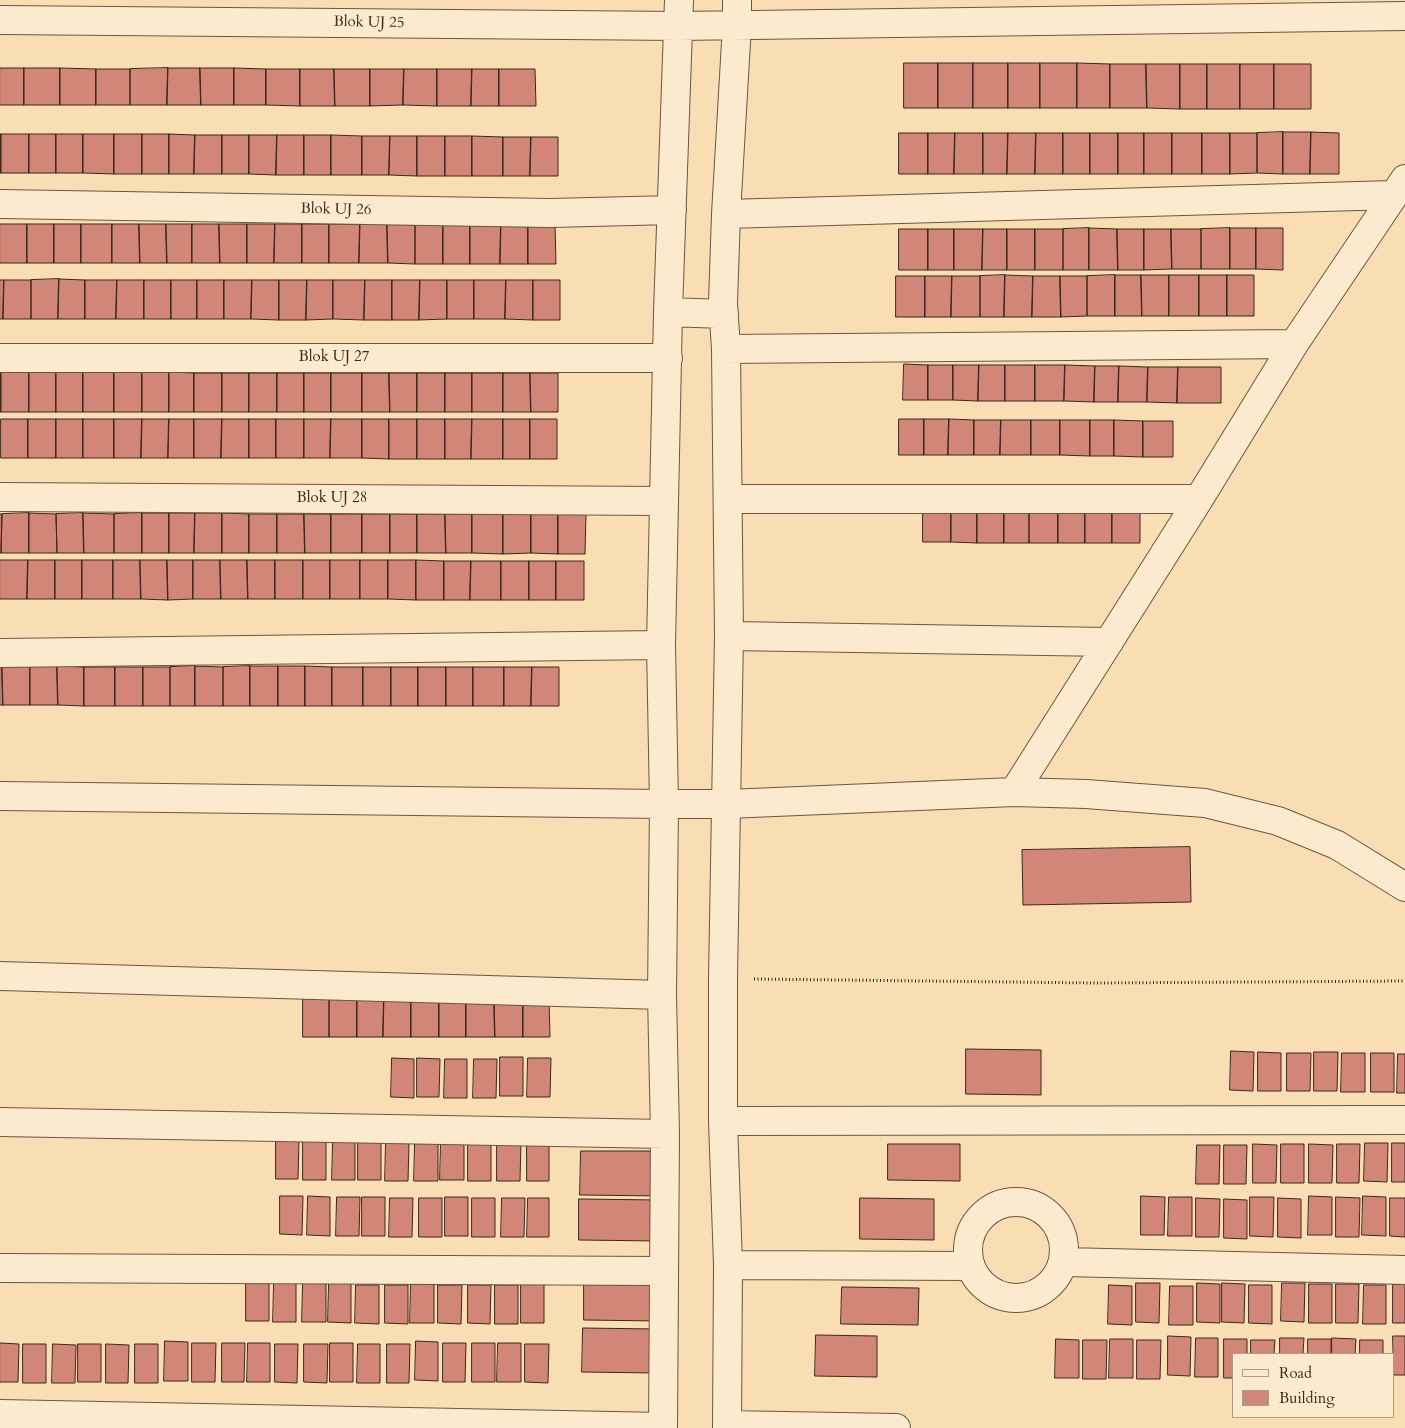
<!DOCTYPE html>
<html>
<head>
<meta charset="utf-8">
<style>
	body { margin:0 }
	#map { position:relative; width:1405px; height:1428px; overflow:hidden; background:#f9deb3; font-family:Cardo,serif }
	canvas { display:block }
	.legend { position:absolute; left:1232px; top:1353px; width:162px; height:65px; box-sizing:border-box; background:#fbeace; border:1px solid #ae9c88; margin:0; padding:6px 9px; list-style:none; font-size:15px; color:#3a281e }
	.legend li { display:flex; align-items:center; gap:10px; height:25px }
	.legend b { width:25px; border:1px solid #ae9c88 }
</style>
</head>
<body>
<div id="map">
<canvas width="1405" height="1428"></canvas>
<ul class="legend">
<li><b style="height:6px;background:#fbeace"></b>Road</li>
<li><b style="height:14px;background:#d28677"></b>Building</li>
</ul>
</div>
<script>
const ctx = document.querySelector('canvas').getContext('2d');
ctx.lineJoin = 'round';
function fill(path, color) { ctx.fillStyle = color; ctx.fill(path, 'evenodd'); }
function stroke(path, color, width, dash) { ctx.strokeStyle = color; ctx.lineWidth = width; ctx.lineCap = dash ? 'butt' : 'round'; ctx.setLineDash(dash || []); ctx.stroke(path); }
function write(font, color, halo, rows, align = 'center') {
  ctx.font = font + ' Cardo,serif'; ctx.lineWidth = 4; ctx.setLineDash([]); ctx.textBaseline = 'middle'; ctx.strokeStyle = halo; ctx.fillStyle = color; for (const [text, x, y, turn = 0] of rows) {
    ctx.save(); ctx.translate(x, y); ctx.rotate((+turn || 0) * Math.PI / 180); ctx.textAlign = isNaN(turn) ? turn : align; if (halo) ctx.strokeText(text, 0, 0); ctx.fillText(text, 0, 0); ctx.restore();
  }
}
const building = new Path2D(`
	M904,63H938V108H904Z
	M938,63H973V108H938Z
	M973,63H1008V108H973Z
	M1008,63H1040V108H1008Z
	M1040,63H1077V108H1040Z
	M1077,63L1110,64V108H1077Z
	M1110,64H1146L1147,108H1110Z
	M1146,64H1180V109L1147,108Z
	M1180,64H1207V109H1180Z
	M1207,64H1240V109H1207Z
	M1240,64H1274V109H1240Z
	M1274,64H1311V109H1274Z
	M0,68H24V105H0Z
	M24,68H60V105H24Z
	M60,68L96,69V105H60Z
	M168,68L167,105H130V69Z
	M168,68H200L201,105H167Z
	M200,68H234V105H201Z
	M234,68L266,69V105H234Z
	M96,69H130V105H96Z
	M266,69H300V106L266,105Z
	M300,69H334L335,106H300Z
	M334,69H370V106H335Z
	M370,69H404L403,105L370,106Z
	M404,69H437V106L403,105Z
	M437,69H472L471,106H437Z
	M472,69H499V106H471Z
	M499,69H535L536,106H499Z
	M1283,132H1311L1310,174H1283Z
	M1283,132V174L1257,173V133Z
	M1311,132L1339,133V174H1310Z
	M899,133H928V174H899Z
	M928,133H955L954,174H928Z
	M955,133H983V174H954Z
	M983,133H1008L1007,174H983Z
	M1008,133H1036L1035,174H1007Z
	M1036,133H1063V174H1035Z
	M1063,133H1090V174H1063Z
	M1090,133H1118V174H1090Z
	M1118,133H1144V174H1118Z
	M1144,133H1172V174H1144Z
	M1172,133H1202V174H1172Z
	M1202,133H1230V174H1202Z
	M1230,133H1257V173L1230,174Z
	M0,134H1V173H0Z
	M1,134H29V173H1Z
	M29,134H56V173H29Z
	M56,134H83V173H56Z
	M83,134H114V174L83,173Z
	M114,134H142V174H114Z
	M142,134H169V174H142Z
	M169,134L195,135L194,174H169Z
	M195,135H222V174H194Z
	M222,135H249V174H222Z
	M249,135H277L276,175L249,174Z
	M277,135H304V175H276Z
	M304,135H331V175H304Z
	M331,135L362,136V175H331Z
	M362,136H390L389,175H362Z
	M390,136H417V176L389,175Z
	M417,136H445V176H417Z
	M445,136H472V176H445Z
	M472,136L503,137V176H472Z
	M503,137H531L530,176H503Z
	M531,137H558V176H530Z
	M0,224H27V263H0Z
	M27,224H54V263H27Z
	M54,224H81V263H54Z
	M81,224H112V263H81Z
	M112,224H139L140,263H112Z
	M139,224H166L167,263H140Z
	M166,224H192V263H167Z
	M192,224H219L220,263H192Z
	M219,224H247V263H220Z
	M247,224H275L274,263H247Z
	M275,224H302V263H274Z
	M302,224H329V263H302Z
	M329,224H360L359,263H329Z
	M360,224H387L388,263H359Z
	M387,224L415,225V264L388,263Z
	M443,224H470V264H443Z
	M443,224V264H415V225Z
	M470,224H501L500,264H470Z
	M501,224H528V264H500Z
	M528,224H555L556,264H528Z
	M1089,228V270H1063V229Z
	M1089,228L1117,229L1118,270H1089Z
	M1230,228H1256V269H1230Z
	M1230,228V269H1201V229Z
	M1256,228H1283V270L1256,269Z
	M899,229H928V270H899Z
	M928,229H954V270H928Z
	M954,229H983L982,270H954Z
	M983,229H1007V270H982Z
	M1007,229H1035V270H1007Z
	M1035,229H1063V270H1035Z
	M1117,229H1144V270H1118Z
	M1144,229H1171L1172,269L1144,270Z
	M1171,229H1201V269H1172Z
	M1005,275L1004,317H980V276Z
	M1005,275L1033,276L1032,317H1004Z
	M1115,275H1141L1142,316H1115Z
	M1115,275V316H1087V276Z
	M1141,275H1169V316H1142Z
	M1169,275H1199V316H1169Z
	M1199,275H1227V316H1199Z
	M1227,275H1254V316H1227Z
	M896,276H925V317H896Z
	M925,276H952L951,317H925Z
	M952,276H980V317H951Z
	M1033,276H1060L1061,317H1032Z
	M1060,276H1087V316L1061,317Z
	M59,279L85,280V319H58Z
	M59,279L58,319H31V280Z
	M0,280H4L3,319H0Z
	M4,280H31V319H3Z
	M85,280H117L116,319H85Z
	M117,280H144V319H116Z
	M144,280H171V319H144Z
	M171,280H197V319H171Z
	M197,280H224V319H197Z
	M224,280H252L251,319H224Z
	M252,280H279V320L251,319Z
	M279,280H307L306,320H279Z
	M307,280H333V319L306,320Z
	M333,280H365L364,320L333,319Z
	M365,280H392V320H364Z
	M392,280H420L419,320H392Z
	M420,280H447V319L419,320Z
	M447,280H474V319H447Z
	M474,280H506L505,319H474Z
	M506,280H533V320L505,319Z
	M533,280H560V320H533Z
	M904,364L928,365V400H903Z
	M928,365H953V400H928Z
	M953,365H979L978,401L953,400Z
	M979,365H1005V401H978Z
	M1005,365H1035V401H1005Z
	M1035,365H1065L1064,401H1035Z
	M1065,365L1095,366L1094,402L1064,401Z
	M1095,366H1119L1118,402H1094Z
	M1119,366L1148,367L1147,402H1118Z
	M1148,367H1178L1177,403L1147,402Z
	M1178,367H1221V403H1177Z
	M0,372H1V412H0Z
	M1,372H29V412H1Z
	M29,372H56V412H29Z
	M56,372H83V412H56Z
	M83,372H114V412H83Z
	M114,372H142V412H114Z
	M142,372H169V412H142Z
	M169,372L194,373V412H169Z
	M194,373H222V412H194Z
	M222,373H249V412H222Z
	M249,373H277V412H249Z
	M277,373H304V412H277Z
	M304,373H331V412H304Z
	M331,373H362V412H331Z
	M362,373H389L390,412H362Z
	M389,373H417V412H390Z
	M417,373H445V412H417Z
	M445,373H472V412H445Z
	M472,373H503V412H472Z
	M503,373H530L531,412H503Z
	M530,373H558V412H531Z
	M1,419H28V458H1Z
	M28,419H56V458H28Z
	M56,419H83V458H56Z
	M83,419H114V458H83Z
	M114,419H142L141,458H114Z
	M142,419H169L168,458H141Z
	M169,419H194V458H168Z
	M194,419H222L221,458H194Z
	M222,419H249V458H221Z
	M249,419H276V458H249Z
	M276,419H304V458H276Z
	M304,419H331L330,458H304Z
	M331,419H362V458H330Z
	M362,419H389V459L362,458Z
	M389,419H417V459H389Z
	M417,419H445V459H417Z
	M445,419H472L471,459H445Z
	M472,419H503V459H471Z
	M503,419H530V459H503Z
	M530,419H557V459H530Z
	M899,419H924V455H899Z
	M924,419H949L948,455H924Z
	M949,419L974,420V455H948Z
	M974,420H1001L1000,455H974Z
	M1001,420H1031V455H1000Z
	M1031,420H1060V455H1031Z
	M1060,420H1090V456L1060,455Z
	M1090,420H1114V456H1090Z
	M1114,420L1143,421V457L1114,456Z
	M1143,421H1173V457H1143Z
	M923,507H951V542H923Z
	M951,507H977V543L951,542Z
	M977,507H1004V543H977Z
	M1004,507L1029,508V543H1004Z
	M1058,507L1085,508V543H1058Z
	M1058,507V543H1029V508Z
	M1085,508H1112V543H1085Z
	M1112,508H1140V543H1112Z
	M29,513L56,514L57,553H29Z
	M29,513V553H1L2,514Z
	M83,513L84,553H57L56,514Z
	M83,513L114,514V553H84Z
	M142,513V553H114V514Z
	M142,513H169V553H142Z
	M169,513H195L194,553H169Z
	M195,513H222V553H194Z
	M222,513L249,514V553H222Z
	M0,514H2L1,553H0Z
	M249,514H277V553H249Z
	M277,514H304L305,553H277Z
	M304,514H331V553H305Z
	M331,514H362V553H331Z
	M362,514H390V553H362Z
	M390,514H417V553H390Z
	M417,514H445L446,553H417Z
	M445,514H472V553H446Z
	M472,514H503V554L472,553Z
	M503,514H531V553L503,554Z
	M531,514H558V554L531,553Z
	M558,514H586L585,554H558Z
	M0,560H28L27,599H0Z
	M28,560H55V599H27Z
	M55,560H82V599H55Z
	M82,560H113V599H82Z
	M113,560H140L141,599H113Z
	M140,560H167L168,600L141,599Z
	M167,560H193V599L168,600Z
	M193,560H220L221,599H193Z
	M220,560H247L248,599H221Z
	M247,560H275V599H248Z
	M275,560H303V599H275Z
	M303,560H330V599H303Z
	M330,560H360V599H330Z
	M360,560H388V599H360Z
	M388,560H416V600L388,599Z
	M416,560L444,561V600H416Z
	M444,561H471L470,600H444Z
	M471,561H501V600H470Z
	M501,561H529V600H501Z
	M529,561H556V600H529Z
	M556,561H584V600H556Z
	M0,666H2L3,705H0Z
	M2,666H30V705H3Z
	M30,666H57L58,705H30Z
	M57,666L84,667V706L58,705Z
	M195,666V706H170V667Z
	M195,666L223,667V706H195Z
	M250,666H278V706H250Z
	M250,666V706H223V667Z
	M278,666H305V706H278Z
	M305,666L332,667V706H305Z
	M84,667H115V706H84Z
	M115,667H143V706H115Z
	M143,667H170V706H143Z
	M332,667H363V706H332Z
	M363,667H391V706H363Z
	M391,667H418V706H391Z
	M418,667H446V706H418Z
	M446,667H473V706H446Z
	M473,667H504V706H473Z
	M504,667H532L531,706H504Z
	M532,667H559V706H531Z
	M1190,847L1191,902L1023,905L1022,850Z
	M357,997H384L383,1037H357Z
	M357,997V1037H329V998Z
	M384,997H411V1037H383Z
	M411,997H439V1037H411Z
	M439,997L466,998V1037H439Z
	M303,998H329V1037H303Z
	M466,998H494L495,1037H466Z
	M494,998H523V1037H495Z
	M523,998H549L550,1037H523Z
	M966,1049L1041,1050V1095L966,1094Z
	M1231,1051L1254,1052L1253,1091L1230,1090Z
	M1258,1052L1281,1053V1091H1258Z
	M1314,1052H1338L1337,1091H1314Z
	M1287,1053H1311L1310,1091H1287Z
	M1342,1053H1365V1092H1341Z
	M1371,1053H1394V1092H1371Z
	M1398,1054H1405V1093H1397Z
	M500,1057H523V1096H500Z
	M392,1058L414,1059V1098L391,1097Z
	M417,1058L440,1059L439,1097H417Z
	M528,1058H551L550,1097H527Z
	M445,1059H467V1098H444Z
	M474,1059H497L496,1098H473Z
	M276,1140H299L298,1179H276Z
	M303,1141H326V1180H303Z
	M333,1141H355V1180H332Z
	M358,1141L381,1142V1180H358Z
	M441,1141L464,1142V1180H440Z
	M386,1142L409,1143L408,1181H385Z
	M415,1142H438V1181H414Z
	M468,1142H491V1181H468Z
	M497,1142H521L520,1181H497Z
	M527,1143H549V1181H527Z
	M1365,1143H1388L1387,1182L1364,1181Z
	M1392,1143H1405V1182H1392Z
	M888,1144H960V1181L888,1180Z
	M1253,1144L1277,1145L1276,1183H1253Z
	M1281,1144H1304V1183H1281Z
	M1309,1144L1333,1145L1332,1183H1309Z
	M1337,1144H1360L1359,1183H1337Z
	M1197,1145H1220L1219,1184H1196Z
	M1224,1145H1247L1246,1184H1224Z
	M581,1151H663V1196L580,1195Z
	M280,1196H303L302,1235L280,1234Z
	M308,1196L330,1197V1236L307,1235Z
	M1141,1196L1165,1197L1164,1235H1141Z
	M1309,1196L1332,1197V1235H1308Z
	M1363,1196L1386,1197V1236L1362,1235Z
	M337,1197H360L359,1236H336Z
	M362,1197H385V1236H362Z
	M445,1197H468V1236H445Z
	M1169,1197H1192V1236H1168Z
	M1250,1197H1274L1273,1237L1250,1236Z
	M1336,1197L1360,1198L1359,1237H1336Z
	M390,1198H413L412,1237H389Z
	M419,1198H442V1237H419Z
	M472,1198H495V1237H472Z
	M502,1198H525L524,1237H501Z
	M528,1198H549V1237H527Z
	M860,1198L934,1199V1240L860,1239Z
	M1196,1198L1220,1199L1219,1237H1196Z
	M1278,1198L1301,1199V1238L1278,1237Z
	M1390,1198H1405V1237L1390,1236Z
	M579,1199L659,1200V1241L579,1240Z
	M1224,1199L1247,1200V1239L1224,1238Z
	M584,1280H659L658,1321L584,1320Z
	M246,1282L269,1283V1321H246Z
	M274,1283H296V1322H273Z
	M303,1283H326V1322H302Z
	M329,1283H351V1323L328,1322Z
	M1136,1283H1160L1159,1323L1136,1322Z
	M1197,1283L1220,1284V1323L1197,1322Z
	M1222,1283L1245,1284L1244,1323L1222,1322Z
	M1282,1283H1305L1304,1322L1281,1321Z
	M411,1284H434V1323H410Z
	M521,1284H544V1323H521Z
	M1309,1284H1332V1323H1309Z
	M1336,1284H1359L1358,1323H1336Z
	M1393,1284H1405V1323H1393Z
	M356,1285H379V1324L355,1323Z
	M385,1285H408V1324L385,1323Z
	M438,1285H462L461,1324L438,1323Z
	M468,1285H491L490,1324L468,1323Z
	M495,1285H518V1324H495Z
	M1109,1285L1132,1286V1325L1108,1324Z
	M1249,1285H1272V1324L1249,1323Z
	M1364,1285H1386V1324H1363Z
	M1170,1286H1193V1325H1169Z
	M842,1287L919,1288L918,1325L841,1324Z
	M583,1328L655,1329V1373L582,1372Z
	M816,1335L877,1336V1377L815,1376Z
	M1168,1336L1191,1337L1190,1376L1168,1375Z
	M1393,1336H1405V1375H1394Z
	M1196,1338H1218V1377H1195Z
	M1280,1338H1304L1303,1354H1280Z
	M1332,1338L1356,1339L1355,1354H1332Z
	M1056,1339L1079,1340V1378H1055Z
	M1110,1339H1133V1378H1109Z
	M1224,1339H1247V1354H1234V1378H1224Z
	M1308,1339H1331V1354H1308Z
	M1083,1340H1107L1106,1379H1083Z
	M1137,1340H1161L1160,1379H1137Z
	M1251,1340H1275L1274,1354H1251Z
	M1360,1340H1383V1354H1360Z
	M165,1341L188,1342V1381H164Z
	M416,1341L438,1342V1381L415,1380Z
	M0,1343L19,1344L18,1382H0Z
	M192,1343H216L215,1382H192Z
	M222,1343H245L244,1382H222Z
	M248,1343H270V1382H247Z
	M330,1343H353V1382H330Z
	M443,1343H466L465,1382H443Z
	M472,1343H495V1382H472Z
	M498,1343H521V1382H497Z
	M23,1344H46V1383H23Z
	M53,1344L76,1345L75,1383H52Z
	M78,1344H101V1382H78Z
	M106,1344L129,1345L128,1383H106Z
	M135,1344H158V1383H135Z
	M275,1344H298L297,1383L275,1382Z
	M304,1344H328L327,1383L304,1382Z
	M358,1344H380V1383H357Z
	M387,1344H410L409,1383H387Z
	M525,1344H549L548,1383L525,1382Z`);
fill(building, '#d28677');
stroke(building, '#3a281e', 1);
const minor = new Path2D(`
	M0,20L678,26L1405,16
	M0,204L551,213L672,210
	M726,214L1394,195
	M668,312L724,314
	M726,349L1294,344
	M0,358H668
	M0,497L663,501
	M728,499H1199
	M729,636L1109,642
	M0,653L661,645
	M1014,792L1199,499L1294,344L1405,179
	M0,796L664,804H727L1014,792L1086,794L1205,803L1278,821L1337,845L1405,887
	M0,976L662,995
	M723,1121L1405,1120
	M0,1122L665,1134
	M968 1250a48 48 0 1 1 96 0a48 48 0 1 1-96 0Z
	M1064,1262L1405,1270
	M728,1265L970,1266
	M0,1268L664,1271
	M0,1414L663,1427
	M727,1425L896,1428
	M663,1428L665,1134L662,995L664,804L661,645L668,312L679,0
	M727,1428L728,1265L723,1121V978L729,636L726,349L723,303L726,214L737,25V0`);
stroke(minor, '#6a5643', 30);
stroke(new Path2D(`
	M754,979L1095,983L1405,981`), '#3a281e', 3, [1, 2.5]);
stroke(minor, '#fbeace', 28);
write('15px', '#3a281e', '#fbeace', [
	["Blok UJ 25",369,23,1],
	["Blok UJ 26",336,210,1],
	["Blok UJ 27",334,358],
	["Blok UJ 28",332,499]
]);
</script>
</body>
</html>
